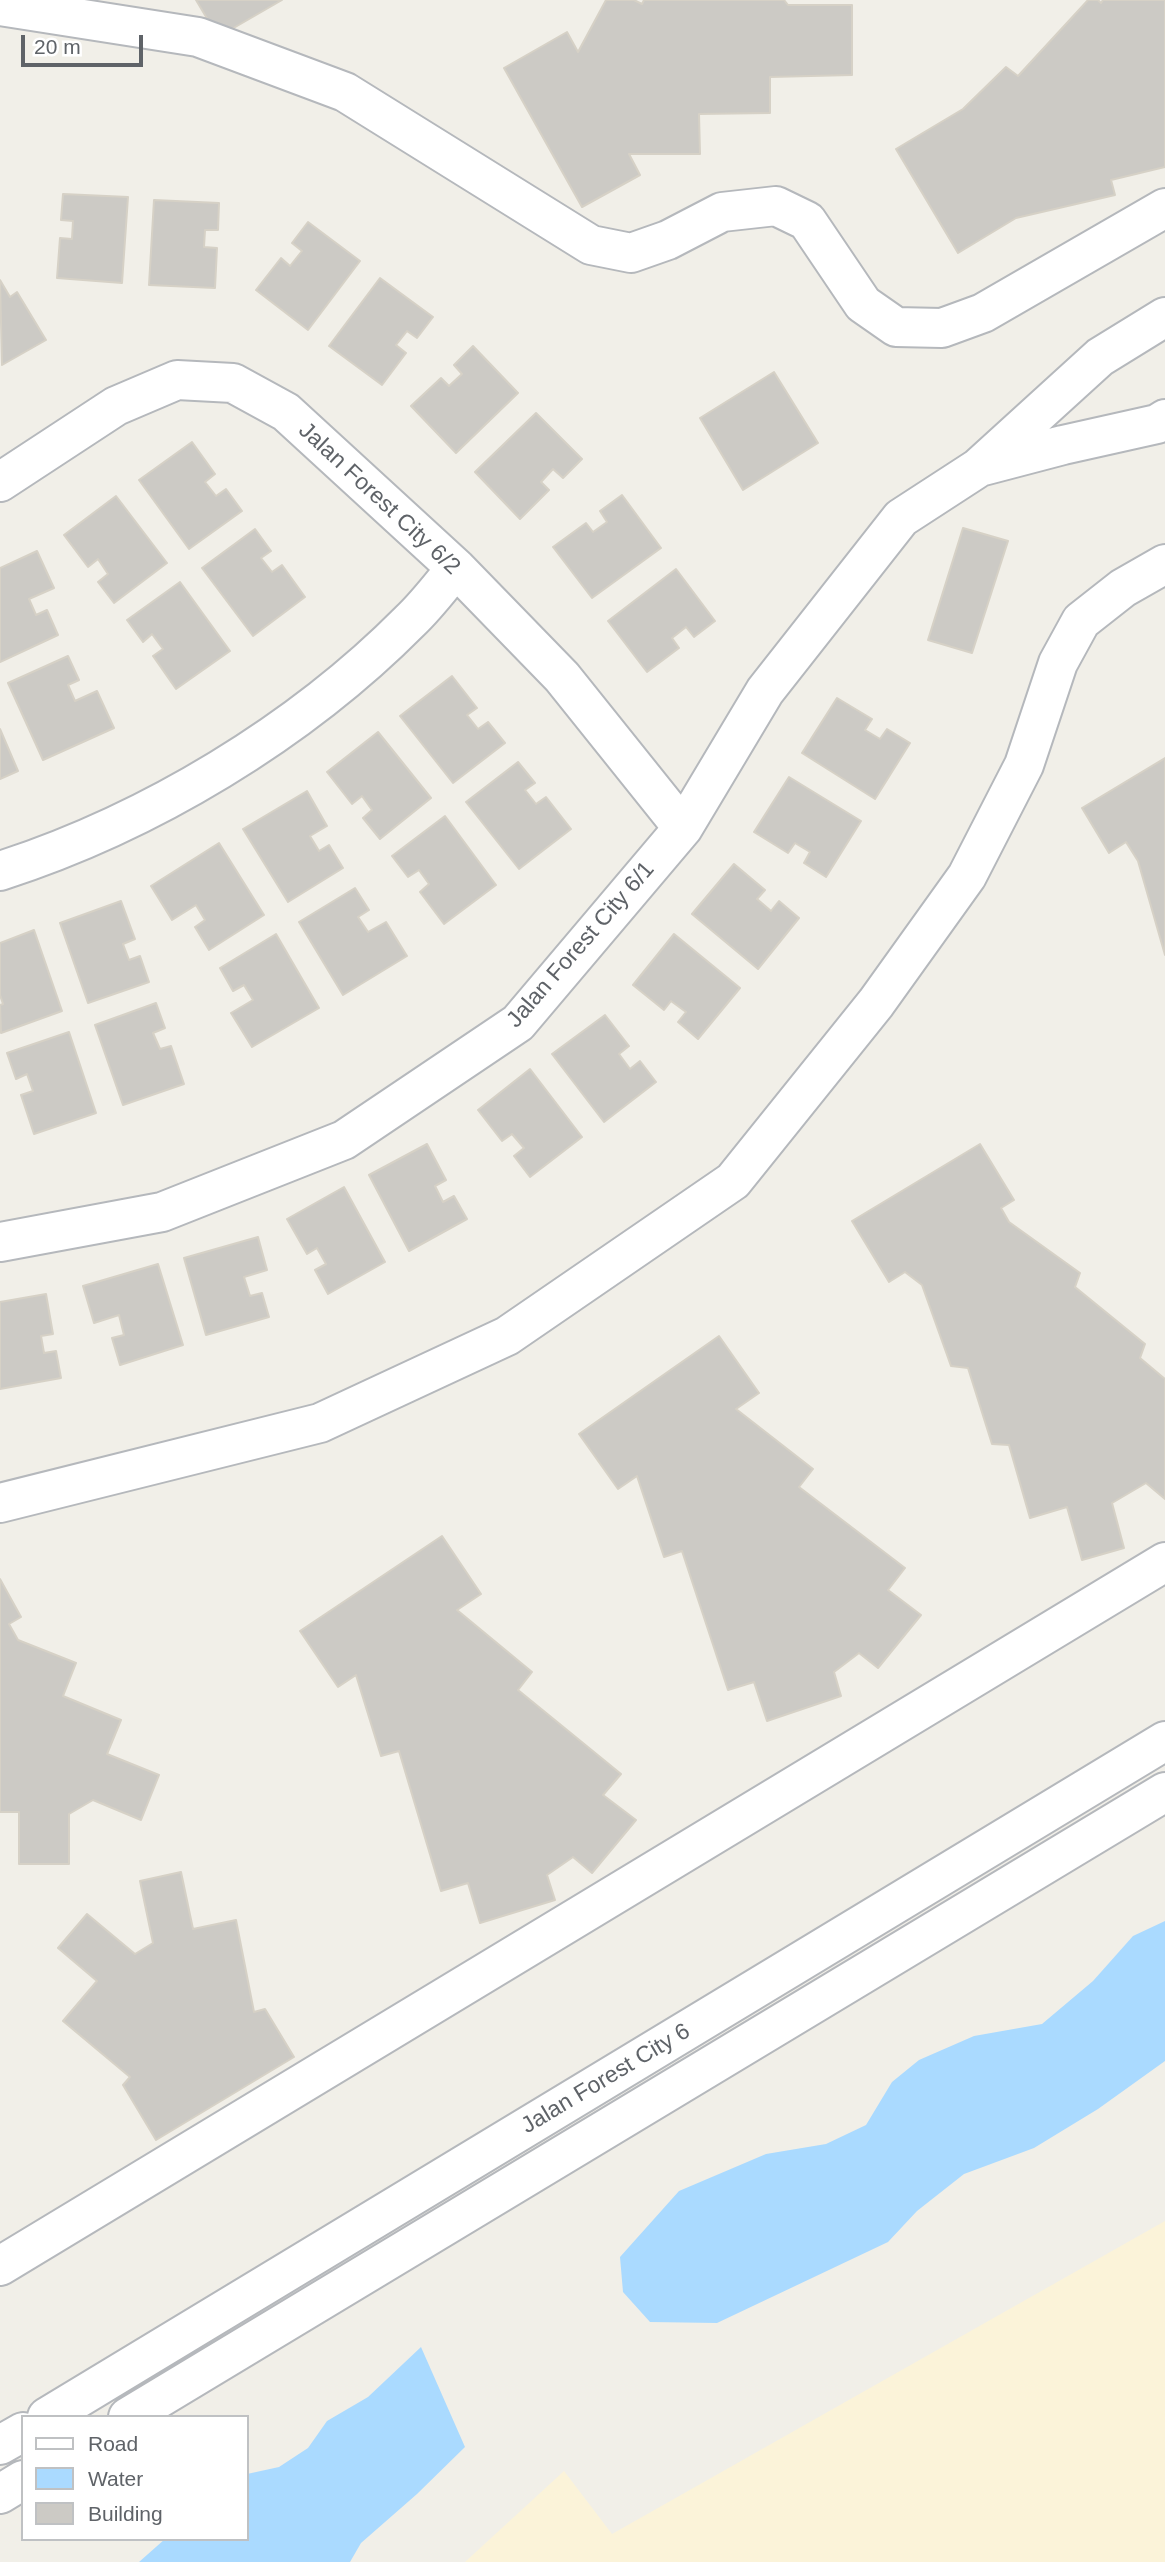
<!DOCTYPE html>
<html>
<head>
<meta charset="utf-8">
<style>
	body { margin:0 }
	#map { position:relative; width:1165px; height:2562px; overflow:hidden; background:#f1efe8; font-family:Helvetica,sans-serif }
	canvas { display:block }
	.legend { position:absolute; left:21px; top:2415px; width:228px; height:126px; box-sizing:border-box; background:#fff; border:2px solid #bfc1c3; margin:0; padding:9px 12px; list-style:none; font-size:21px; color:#5f6368 }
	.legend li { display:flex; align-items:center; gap:14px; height:35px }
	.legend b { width:35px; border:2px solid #bfc1c3 }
	.scale { position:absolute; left:21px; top:35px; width:122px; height:32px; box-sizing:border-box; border:4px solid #5f6368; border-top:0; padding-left:9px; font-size:21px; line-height:24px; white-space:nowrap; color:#5f6368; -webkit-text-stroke:5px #fff; paint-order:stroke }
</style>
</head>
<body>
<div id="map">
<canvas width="1165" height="2562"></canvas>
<ul class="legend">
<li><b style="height:9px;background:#fff"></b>Road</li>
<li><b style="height:19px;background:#aadaff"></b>Water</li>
<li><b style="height:19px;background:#cccac5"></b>Building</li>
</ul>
<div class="scale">20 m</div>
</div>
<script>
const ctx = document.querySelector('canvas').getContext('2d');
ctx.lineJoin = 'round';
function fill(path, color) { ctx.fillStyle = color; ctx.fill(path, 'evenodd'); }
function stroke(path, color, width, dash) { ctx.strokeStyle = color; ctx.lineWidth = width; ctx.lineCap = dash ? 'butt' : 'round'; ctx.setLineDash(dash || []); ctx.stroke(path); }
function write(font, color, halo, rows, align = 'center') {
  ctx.font = font + ' Helvetica,sans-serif'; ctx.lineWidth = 7; ctx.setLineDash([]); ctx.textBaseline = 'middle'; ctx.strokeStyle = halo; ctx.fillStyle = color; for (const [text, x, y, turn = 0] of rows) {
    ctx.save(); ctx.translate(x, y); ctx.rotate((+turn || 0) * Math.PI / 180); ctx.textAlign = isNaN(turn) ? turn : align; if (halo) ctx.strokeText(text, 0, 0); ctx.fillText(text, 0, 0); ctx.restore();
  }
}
fill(new Path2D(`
	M1165,2221V2562H465L564,2471L612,2534Z`), '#fbf3d9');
fill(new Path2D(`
	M1165,1921V2061L1098,2109L1034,2148L964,2174L917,2211L888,2242L717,2323L650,2322L623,2292L620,2257L679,2191L766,2154L826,2144L866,2125L892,2082L919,2060L974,2036L1042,2024L1093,1981L1133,1936Z
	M421,2347L465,2447L417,2494L361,2543L350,2562H139L165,2539H247V2474L279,2467L308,2448L327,2421L368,2397Z`), '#aadaff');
const building = new Path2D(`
	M196,0H282L218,37Z
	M606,0H634L642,4L644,0H784L788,5H852V75L770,77V113L699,114L700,154H629L640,175L582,207L504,68L567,32L578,52Z
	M1088,0H1098L1101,3L1103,0H1165V167L1111,180L1115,195L1016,218L958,253L896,149L963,109L1006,67L1018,76Z
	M63,194L128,197L122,283L57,278L60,238L72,239L73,221L61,220Z
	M154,200L219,203L218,230H205L204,247L217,248L215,288L149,285Z
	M308,222L360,261L308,330L256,290L281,258L290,266L302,251L292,243Z
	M380,278L433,317L417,338L407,331L396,345L406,353L382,385L329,346Z
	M0,280L10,297L17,292L46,340L2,365Z
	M473,346L518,393L456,453L411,406L441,378L449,386L462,374L454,365Z
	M774,372L818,443L743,490L700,418Z
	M536,413L582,459L563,478L553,469L541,482L549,490L520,519L475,472Z
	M192,442L215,474L205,482L216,496L226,489L242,511L189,549L139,480Z
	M622,495L661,548L592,598L553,547L586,523L593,532L607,522L600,511Z
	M116,496L167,563L114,603L98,582L108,574L98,559L88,567L64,535Z
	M963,528L1008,541L972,653L928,640Z
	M255,529L271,551L261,558L272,572L282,565L305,597L253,636L202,568Z
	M37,551L54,588L29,599L36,615L47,610L58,635L0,662V568Z
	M676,569L715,621L694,637L686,627L672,638L679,648L647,672L608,621Z
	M180,582L230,651L176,689L153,656L163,649L152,634L143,642L127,620Z
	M68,656L79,680L68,685L75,701L97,691L114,728L43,760L8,683Z
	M452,676L477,708L467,715L478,729L488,722L505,743L453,783L400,716Z
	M837,698L872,719L865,730L880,739L887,729L910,743L875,799L802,753Z
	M0,729L18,771L0,779Z
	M378,732L431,798L380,839L363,818L372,810L362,796L352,804L327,772Z
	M1165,758V955L1138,861L1126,842L1109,853L1082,808Z
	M518,762L535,783L525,790L536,804L546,797L571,829L519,869L466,802Z
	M789,777L861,821L826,877L804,863L810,852L795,843L788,853L754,832Z
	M307,791L327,826L310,836L319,851L329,845L343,868L288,902L243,829Z
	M445,816L496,885L444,924L420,892L429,884L419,870L408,877L392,856Z
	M219,843L264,915L209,950L195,927L205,920L196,905L172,920L151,886Z
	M734,864L765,890L757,899L771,911L779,901L799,918L758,969L692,914Z
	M355,888L369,910L358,917L368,932L386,922L407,956L343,995L299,922Z
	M121,901L135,939L123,944L129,960L140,956L149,982L88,1003L60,923Z
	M34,930L62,1011L1,1033L0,1005L3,1004L0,995V943Z
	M276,934L319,1008L252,1047L231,1013L253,1000L244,985L233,991L220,968Z
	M674,934L740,988L698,1039L678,1022L686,1012L671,1001L664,1010L633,985Z
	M156,1003L165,1028L153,1033L160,1049L171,1046L184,1084L123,1105L95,1025Z
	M605,1015L629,1046L619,1054L630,1069L640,1061L656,1082L604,1122L552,1054Z
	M69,1032L96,1113L34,1134L21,1095L33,1091L27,1074L16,1079L7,1053Z
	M530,1069L582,1137L530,1177L514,1156L524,1148L512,1134L502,1141L478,1110Z
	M427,1144L446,1180L435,1186L443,1202L454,1196L467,1219L409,1251L369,1175Z
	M980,1144L1014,1200L1001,1208L1009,1222L1080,1273L1075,1287L1145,1344L1140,1358L1165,1379V1499L1146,1483L1112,1503L1124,1548L1082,1560L1067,1507L1030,1518L1009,1445L992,1444L968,1368L951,1366L922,1285L905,1272L889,1282L852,1221Z
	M344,1187L385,1262L328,1294L315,1270L326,1264L317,1248L307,1254L287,1219Z
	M258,1237L267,1270L244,1277L250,1296L262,1293L269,1317L206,1335L184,1258Z
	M158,1264L183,1345L120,1365L112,1338L124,1335L119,1315L94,1323L83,1286Z
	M46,1294L53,1334L41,1336L44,1353L56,1351L61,1378L0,1389V1302Z
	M719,1336L759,1393L736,1409L813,1469L799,1487L905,1568L888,1590L921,1615L878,1668L859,1653L834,1672L841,1696L767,1721L754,1682L728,1690L682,1551L664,1557L637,1476L618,1489L579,1434Z
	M442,1536L481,1594L457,1610L532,1672L518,1690L621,1774L603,1795L636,1820L592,1873L573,1857L547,1875L555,1900L480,1923L468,1883L441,1891L399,1751L381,1756L356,1675L338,1687L300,1631Z
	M0,1579L21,1617L9,1624L18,1640L76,1663L63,1696L121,1720L107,1754L159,1775L141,1820L93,1800L69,1814V1864H19V1812H0Z
	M181,1872L193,1929L236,1920L254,2012L265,2009L294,2057L156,2140L123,2085L130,2077L63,2021L97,1981L58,1948L87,1914L135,1954L153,1943L140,1881Z`);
fill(building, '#cccac5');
stroke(building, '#d6d1c6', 2);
const minor = new Path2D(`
	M0,6L198,37L345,92L591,245L631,253L668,240L722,212L776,206L807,221L863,304L896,327L942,328L983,313L1165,208
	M983,466L1063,445L1157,424L1165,419
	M0,482L116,406L177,380L233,383L286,412L456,568L562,677L683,828
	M0,871C149,823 300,732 410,621C427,605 441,586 456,568
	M0,1242L162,1212L344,1140L518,1023L683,828L765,691L901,518L978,468L1100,357L1165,317
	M0,1503L320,1423L507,1336L733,1181L876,1003L967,876L1024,765L1058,663L1081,621L1123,588L1165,564
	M0,2266L1165,1562
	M47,2417L1165,1741
	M128,2417L1165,1792
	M0,2445L23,2432
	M0,2494L23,2480`);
stroke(minor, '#b5b8bc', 42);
stroke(minor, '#fff', 38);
write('23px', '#5f6368', '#fff', [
	["Jalan Forest City 6/2",379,499,43],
	["Jalan Forest City 6/1",581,945,-49],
	["Jalan Forest City 6",606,2079,-31]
]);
</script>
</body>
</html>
